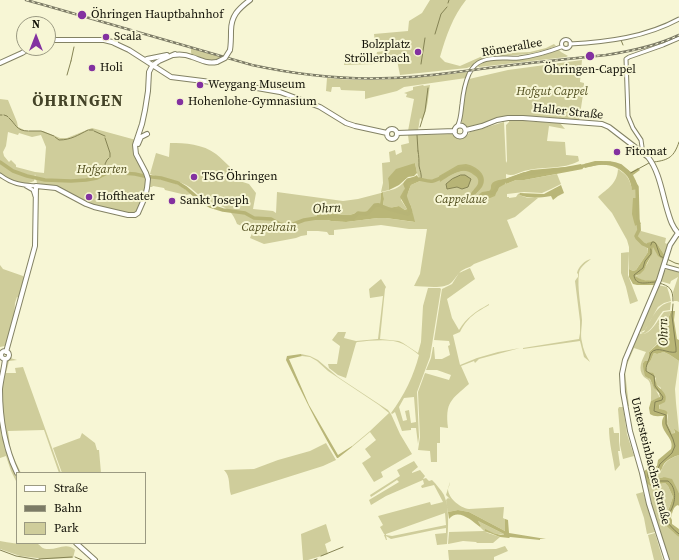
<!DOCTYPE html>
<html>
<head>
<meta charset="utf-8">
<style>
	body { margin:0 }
	#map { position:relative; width:679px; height:560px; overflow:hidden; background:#f7f6d5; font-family:"Source Serif 4",serif }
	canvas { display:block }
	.legend { position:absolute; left:16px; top:472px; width:130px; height:72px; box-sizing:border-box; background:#f7f6d5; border:1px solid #9b9a82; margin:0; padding:5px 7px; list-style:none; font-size:12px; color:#111006 }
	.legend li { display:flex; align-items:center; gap:8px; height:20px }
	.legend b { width:20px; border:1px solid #9b9a82 }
	.north { position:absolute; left:16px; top:16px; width:40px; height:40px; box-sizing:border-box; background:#f7f6d5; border:1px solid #9b9a82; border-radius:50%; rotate:0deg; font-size:11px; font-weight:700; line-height:16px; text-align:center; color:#111006 }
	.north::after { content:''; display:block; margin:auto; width:14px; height:18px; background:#8331a0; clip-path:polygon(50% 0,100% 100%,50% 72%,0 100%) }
</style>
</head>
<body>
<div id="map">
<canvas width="679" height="560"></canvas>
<ul class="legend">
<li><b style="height:5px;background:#fff"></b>Straße</li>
<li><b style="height:5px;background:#7c7b66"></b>Bahn</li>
<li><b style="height:11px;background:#cfcd9b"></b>Park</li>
</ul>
<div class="north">N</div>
</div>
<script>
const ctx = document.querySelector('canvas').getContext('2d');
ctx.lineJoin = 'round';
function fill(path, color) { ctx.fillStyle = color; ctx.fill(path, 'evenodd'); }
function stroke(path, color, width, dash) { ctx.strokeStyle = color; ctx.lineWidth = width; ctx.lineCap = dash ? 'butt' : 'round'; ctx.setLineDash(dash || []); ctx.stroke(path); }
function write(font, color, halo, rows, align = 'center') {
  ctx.font = font + ' "Source Serif 4",serif'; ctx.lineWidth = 4; ctx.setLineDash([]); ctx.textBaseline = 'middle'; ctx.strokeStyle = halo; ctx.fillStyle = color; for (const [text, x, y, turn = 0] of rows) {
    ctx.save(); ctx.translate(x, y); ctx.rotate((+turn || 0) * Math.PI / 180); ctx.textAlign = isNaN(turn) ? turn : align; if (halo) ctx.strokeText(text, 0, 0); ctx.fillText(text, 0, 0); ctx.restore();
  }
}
fill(new Path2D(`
	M430,0H466C453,16 446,36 440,57L445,62L460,66L487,54L530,52L546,48L554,44L556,46C543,51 531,54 517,55C507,56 496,56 486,58C478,60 474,66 467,68L400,75L397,60L375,64L344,65L345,60H374L376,57L377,52L399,49V41L375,42L374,34L408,31L409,21L422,13Z
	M191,48L221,57C212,63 202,59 192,56L191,52Z
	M559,50L561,52L568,56L566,57L479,67L477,66C490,57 510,60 526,58C537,57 548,54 559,50Z
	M582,60L580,82L584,83V88L579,121L508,117L469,128C466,127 463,126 462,123C459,113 466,89 469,79L508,70Z
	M468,72L466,78L404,87L397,91L365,99V91L341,90L340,87H332L331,92L326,91L327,78C374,83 421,77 468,72Z
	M423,85L424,86L430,85C428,96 428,110 422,120L420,118L418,131H408L414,99L406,97L407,94L404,93L413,90V87Z
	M0,99L8,100L17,122L18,127L26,131H43L60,138H67L92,128L136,140L135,150L145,171L148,188L135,215L90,206L52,186L37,183L35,174L34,181C22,187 9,180 0,173ZM8,132L18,135L19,133L32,137L41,135L46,147L44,173L35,172L16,167V165L11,160L9,162L4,156L3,152L6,146Z
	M509,120L560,123L565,129L549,126L547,141L565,142L566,155L578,156L579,161C563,170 542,166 524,171C518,173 512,177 506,174V184L516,180H524L557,174L561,184L551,189L542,193L524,192L507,194V197H509V198L516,197L518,194L520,193L519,195L528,198H538L515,217L507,220L518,247L474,264C470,268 464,268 460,272C457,275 455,279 452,282C445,290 424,286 414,286L420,274L427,229H409L381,225L334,230V235H329L327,232L318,231H307V235L301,236L296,238L264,244L250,238L253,231L237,224C229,202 217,208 201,197C196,193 192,188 186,185C175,179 162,179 150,174L156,153L169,157L170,143C185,143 203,144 216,154C221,158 225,162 230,167V178L249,184L256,193L253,209L273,211L276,213L277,192L343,201L358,199L381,193L380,204L373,205L368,211L358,212L353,214L349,215L327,214L317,215L315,220H328L331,221L346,222L378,218H386L414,222L411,206L406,197L411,185L420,181L417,173L415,163L388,178L389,190L381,192L383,183L382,163L390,162L389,152L395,150L396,155L402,152L401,145L409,143L408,135L452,134L456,138H464L470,132L504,122L506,163L507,161L506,125L509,122Z
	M618,169C628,176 629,178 632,189H638V198H633L635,226L641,224V231L666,238L665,243L669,245L665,256L656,242L654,241L647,244L648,252L636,270L633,271L629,269V247L627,240L612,213L598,197C608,188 617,184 618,169Z
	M149,177C165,180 179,182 191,194L186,195L165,190L164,188L153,186L152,187H150Z
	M404,182L405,188L401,200L407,209L405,210L399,206L389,208L383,205L384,199L383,192C392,190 398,189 404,182Z
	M653,246L664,260L658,280C648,280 645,282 635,277C645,271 652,257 653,246Z
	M629,252L628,275L638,301L630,304L626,287L621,273V253Z
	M591,259C586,263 580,267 579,273C577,288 581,306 582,320C582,327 580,335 582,342C583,349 586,356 590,362L584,357L580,341L523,349V348L579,339L580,333V321L575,281L577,278L578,277V274L577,273C578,267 585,260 591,259Z
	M0,265L3,269L23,276L25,278L19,298L17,297L15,303L14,318L5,346L0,347Z
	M470,268L475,279L447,299L452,318L459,330C467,317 475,312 489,304V305C475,313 468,317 460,332L453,335L460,365L477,358L498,352L520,348L479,359L475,363L474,361L461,366L469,384C451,400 445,402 448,428L440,427V443H437V462H431L430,451L418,450L420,437L418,392L425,373L449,380L451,375L437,370H426L431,358L433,347H434L435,359H442L450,355L448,346L450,345L449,341L434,340L442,289L452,284L459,273Z
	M667,269L679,272V302L677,301H674L673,292L678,277L671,281L670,284L660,281L663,272Z
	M381,279L386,287L385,289L380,339L399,341L403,343L418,353L421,342L423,306L428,288H440L441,289L430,357L417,392L419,437L418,444L416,428H411V430L402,431L395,412L392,414L391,413C404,396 414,375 419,355C414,351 409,347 403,344C391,338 370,341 357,342L356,343L346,378L338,375L329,368L328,364H337L340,346L332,340L338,332H346L344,338L356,341L378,339L383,296L370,298L369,289ZM414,397L416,422L411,423L409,410L405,411L407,420L403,421L399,407L404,398Z
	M658,285L667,287L669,293L671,301L664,303L658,307L645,330L641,332L639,331Z
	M671,302L670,310L663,311C656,319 653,331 643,334L640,333L644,332C651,321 656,304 671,302Z
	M671,311L659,342L649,352L648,361C645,362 643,361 643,365C642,368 658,392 660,398L651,401C651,395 652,386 649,381C648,379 645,378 644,377C637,369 642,360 646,352L634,348L626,367L625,372L629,406H626L622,382L626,360L639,332L640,334C652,335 657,320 664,312Z
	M664,352L670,355L679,361L675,389L676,403L679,432L674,430L675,434H672L667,422L668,415L666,411L659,410L661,388L656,384V378L647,372L646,367L651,360L653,355L654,353L657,354Z
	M301,354L310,356L318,360L338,377L388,410L391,414L400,434L412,454L381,472L383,477L374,482L362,463L371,457L365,449L376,440L370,432L352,447V446L370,431L389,413L379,405L328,371L317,361L310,357L302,356Z
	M10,358L17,360L9,361L6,373H16L15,368L23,367L61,473H59L44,430L8,431L11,452L21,473H18L11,457L4,427L1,390L6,362L7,360Z
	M619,407H623L627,434L634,456L623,459L620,445V433L618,409Z
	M0,426C2,438 6,450 10,461C13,468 17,475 17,483L11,471L6,456L0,458Z
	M613,427L614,433H619V441L620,451H618L620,465L615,471C613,457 609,443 609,428Z
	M82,433L95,443L97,450H99L101,473H62L53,448L80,438Z
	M326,443L336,460L323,466L231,495C228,486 231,477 224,470L254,469L278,460L310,451Z
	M679,455V493L676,488L664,477L655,479L652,478L651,473L661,471C664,462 670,458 679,455Z
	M414,461L418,467L412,472V473L420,470L425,476L423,479L426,478L429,481L432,480C436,484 441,490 444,495C450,509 448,530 447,544L437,545L435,534L446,533V528L434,530L391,539L386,536L387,540H386L384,535L385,534H384L380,527L383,525L378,516L430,502L431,505L443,502L434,485L422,488L421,486L424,484L423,480L386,496L371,505L369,500L399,482L397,480L371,497L370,495L400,476L397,470ZM445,513L446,525L392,536L386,535V534Z
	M450,482C450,484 449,486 448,489C448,498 460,508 469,509L504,507L503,518L505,519V531L469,512L458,510L448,512L446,500L448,498L450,499L446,495Z
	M645,482L650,486L665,483L668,486L673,497L669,508L662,517V522L667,524L671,530L679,537V560H667Z
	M643,492L655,532L647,534L644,518L636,494Z
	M478,521L504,534V535L485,532L500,537L493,543H477L476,542L463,541L448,544L449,532L484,531L480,527L481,526Z
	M326,524L331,541L325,544L328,554L308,560H303L301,534Z
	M655,533L663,560H654L648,535Z
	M0,541C9,543 19,544 28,544C31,544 35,543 38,544C42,547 42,549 49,549C58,549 67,542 75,550L73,558L42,559L37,558L20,556L0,549Z
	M505,546L508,551L494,557V560H449L448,550L496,549Z`), '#cfcd9b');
fill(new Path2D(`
	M595,161C612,161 617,162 631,172L638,168L640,170L633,175L636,181L638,189L632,190C631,185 630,179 626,175C620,168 610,164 600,165C595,165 590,167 585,168L584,164Z
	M415,163L417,173L414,176L408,177L399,185L389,190L388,178L396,169Z
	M466,164C476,166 489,175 482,187C480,190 477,192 475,194V196L476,197L482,192L489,191C491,190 491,188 491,186C492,180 500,180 505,179V184L498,188L495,196L490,198H484L475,202C461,198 478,188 478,183C479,179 477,177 474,175C462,165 451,175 440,182L439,176L458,165Z
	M581,164L583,169L524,180H516L506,184V179L531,170L565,167Z
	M417,175L420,181L411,185L406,197L411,206L415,222L386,218H378L346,222L331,221L328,220H315L317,215L327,214L349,215L353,214L358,212L368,211L373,205L378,203L380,204L381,193L383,192L384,199L383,205L389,208L399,206L405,210L407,209L400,197L405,188L404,182C408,177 413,178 417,175Z
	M561,185L564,193L558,196L553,200L551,196C538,198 532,199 519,195L520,193L544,194Z
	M633,198H638L639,219L641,224L635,226L632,214Z
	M654,241L656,242L665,256L664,260L658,256L653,247L652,254L647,263L644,270L640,274L635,276C644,282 649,280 658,280L656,285H637L633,284L629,277V269L633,271L636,270L648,252V248L646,247L647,243Z
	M671,311H675L674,320L677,339L679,340V361L670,355L664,352L657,354L654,353L653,355L651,360L646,367L647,372L653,373C656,377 655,381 657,385C662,391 668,394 665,402L659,405V409C670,411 667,411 667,421C667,425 671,430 672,434L675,433L674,429L679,432V455C673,457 668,459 664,464C662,467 662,470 659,473L653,472L651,473L652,478L655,479L664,477L672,479L679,493V506L678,505C673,506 672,514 671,518L672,520V524L679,529V537C676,535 661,521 661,519C661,517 665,514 667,512C670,507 671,502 673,497L668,486L665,483L650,486L645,482L643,472L651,466H657L658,460L671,449C675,439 661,432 662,422C662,420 663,418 664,416C658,416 654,417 650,414L649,408L651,401L660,397L659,393L654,388L650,379L645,376L643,367V363L645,361H648L649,352L660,342Z
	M301,354L302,356L289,359L309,405L338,455L352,446V447L338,458H337C318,426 302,393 286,360L287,356Z
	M458,510L469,512L505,531V519L508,520L509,533L546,539H540V540L510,537L509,538L500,537L485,531V529L493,533L501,535H504V534L478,521L481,526L480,527C471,520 458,508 449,519L448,512Z`), '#b9b677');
const water = new Path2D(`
	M461,175H465L471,179L468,187L462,189L457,187L447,189L446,184L452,179Z`);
fill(water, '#b7b476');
stroke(water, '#858354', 1);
stroke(new Path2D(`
	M448,3L449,0
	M435,34L441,14L447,7
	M621,40L623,45
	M71,61L74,47
	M421,64L425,38
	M67,75L71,61
	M0,115H2
	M4,115L7,116L8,117
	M9,118C16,124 16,131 28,131
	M420,127L425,111L428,88
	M89,130H93
	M29,131H41L54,136
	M94,131L105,136
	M417,135L418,151
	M55,137L59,140C71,140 78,135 88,130
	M105,138L110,153V157
	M418,151C419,156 419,161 419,166C420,171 422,174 421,180
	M654,162C669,160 674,157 679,142
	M106,166L105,164L107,160L109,158
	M629,174L649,163
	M667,259L675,263L679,264
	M656,282C648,282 635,287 634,275L643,268L645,261L651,254V250L650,247L652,242H654L656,244L660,256L664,258
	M659,283C670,286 673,289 673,301
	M673,304L672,316L676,348V352C668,354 657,345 651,353C650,355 650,357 649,359C647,364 646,366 646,371L654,376L655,386L663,397L662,400L655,402L654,411L666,415V424L673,439L675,446L672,453L660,464L657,471L650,470L648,471V477L651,481H668C677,488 676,502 670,512C668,516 665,515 664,520C670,524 673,530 679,534
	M0,550L16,556L40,560
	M321,556L343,547
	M75,557L82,560
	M39,559L72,557
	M314,560L317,559`), '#858354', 1);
stroke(new Path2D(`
	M0,162L13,171L27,176L45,180L71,181L86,180L97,178L109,172L135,174L144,176L161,178L178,183L186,188L200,200L210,206L223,210L245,213L254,218L271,219L280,224L286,225H291L304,220L329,216H336L349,218H353L358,213L367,214L375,205H379L389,209L408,214L410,212V210L405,196L407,189L405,184L408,180C411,180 414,179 417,179C423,179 427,182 433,181C447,177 466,159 479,175C485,182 478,189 473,194L474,197L477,198L488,193H493L496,190L498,185L502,182L524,174L573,168L599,163H610L615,164L621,166L627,171L637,187L638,222L639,230L636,236L637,238L643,244L650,247`), '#b7b476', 3.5);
const minor = new Path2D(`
	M561.5 44a4.5 4.5 0 1 1 9 0a4.5 4.5 0 1 1-9 0Z
	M570,44C608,42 646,37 679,19
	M458,125C461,118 461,111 462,104C463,94 465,83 469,74C472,68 476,63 482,61C493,56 508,59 519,58C534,56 548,52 561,47
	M641,152L642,147L641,140L633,128L628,116L626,59L629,57L663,45L679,38
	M0,175C12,184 21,185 36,186
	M26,186L33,190L35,196
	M664,266L679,270`);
const major = new Path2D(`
	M48,40H104L116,43
	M114,43L129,50L171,77L251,87L280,92L320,107L346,123L355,126L387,133
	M230,50C231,44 231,38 231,31C231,16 238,9 250,0
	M173,55C179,54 185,54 192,57C201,60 207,64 217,62
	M147,59L167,55
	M0,63L22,53L30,48
	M454.5 131a5.5 5.5 0 1 1 11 0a5.5 5.5 0 1 1-11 0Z
	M387 134a5 5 0 1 1 10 0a5 5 0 1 1-10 0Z
	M466,130L482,126L497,120L508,118H523L602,124L609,127L648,157C659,171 662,192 667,209C670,219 672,227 679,234
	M397,133L455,131
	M138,144L141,137L147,134
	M1 355a4 4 0 1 1 8 0a4 4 0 1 1-8 0Z
	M6,352L35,246L36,186L56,188L86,204L94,207L128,215H135L138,213L145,197L147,188L148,179L146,173L136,154L135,145L142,124L145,110L148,91L149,72L151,68L153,65L159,61L175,54
	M5,359C4,369 1,379 0,389C0,418 5,448 17,473
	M76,543L95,560
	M667,560L649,504L642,473L630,431L623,392L622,374L625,360L659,280L670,245L678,233`);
stroke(minor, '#838264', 5);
stroke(major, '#838264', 6);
stroke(minor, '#fff', 3);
stroke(major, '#fff', 4);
const rail = new Path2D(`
	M26,0L44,5L252,65C298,75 345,80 391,78C424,77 456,72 488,68C528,63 567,59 606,55C632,51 656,46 679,35`);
stroke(rail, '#7c7b66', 2.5);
stroke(rail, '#f7f6d5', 1, [3]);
const majorBridge = new Path2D(`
	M217,62L225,58L230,50`);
stroke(majorBridge, '#838264', 6, []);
stroke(majorBridge, '#fff', 4);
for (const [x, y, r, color] of [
	[82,15,5,"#8331a0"],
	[106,37,4,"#8331a0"],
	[418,52,4,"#8331a0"],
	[590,56,5,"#8331a0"],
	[92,68,4,"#8331a0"],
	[200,85,4,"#8331a0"],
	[180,102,4,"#8331a0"],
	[617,152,4,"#8331a0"],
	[194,177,4,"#8331a0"],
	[89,197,4,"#8331a0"],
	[172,201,4,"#8331a0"]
]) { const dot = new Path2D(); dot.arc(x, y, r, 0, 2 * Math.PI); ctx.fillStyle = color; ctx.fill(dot); stroke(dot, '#f7f6d5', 1.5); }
write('12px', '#111006', '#f7f6d5', [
	["Öhringen Hauptbahnhof",91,15],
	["Scala",114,37],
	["Bolzplatz",410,45,"right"],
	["Ströllerbach",410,59,"right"],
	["Holi",100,68],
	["Öhringen-Cappel",590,70,"center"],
	["Weygang Museum",208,85],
	["Hohenlohe-Gymnasium",188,102],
	["Fitomat",625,152],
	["TSG Öhringen",202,177],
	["Hoftheater",97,197],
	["Sankt Joseph",180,201]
], 'left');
write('12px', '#111006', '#f7f6d5', [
	["Römerallee",512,48,-10],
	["Haller Straße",568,112,6],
	["Untersteinbacher Straße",650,461,76]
]);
write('italic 12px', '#504d1d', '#f7f6d5', [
	["Hofgut Cappel",552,92],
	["Hofgarten",102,170],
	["Cappelaue",461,200],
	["Cappelrain",269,228]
]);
write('italic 13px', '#2c2a0e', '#f7f6d5', [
	["Ohrn",327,209,-3],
	["Ohrn",664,332,-91]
]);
ctx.letterSpacing = '1px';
write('bold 16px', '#444327', '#f7f6d5', [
	["ÖHRINGEN",78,102]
]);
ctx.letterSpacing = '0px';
</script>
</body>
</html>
